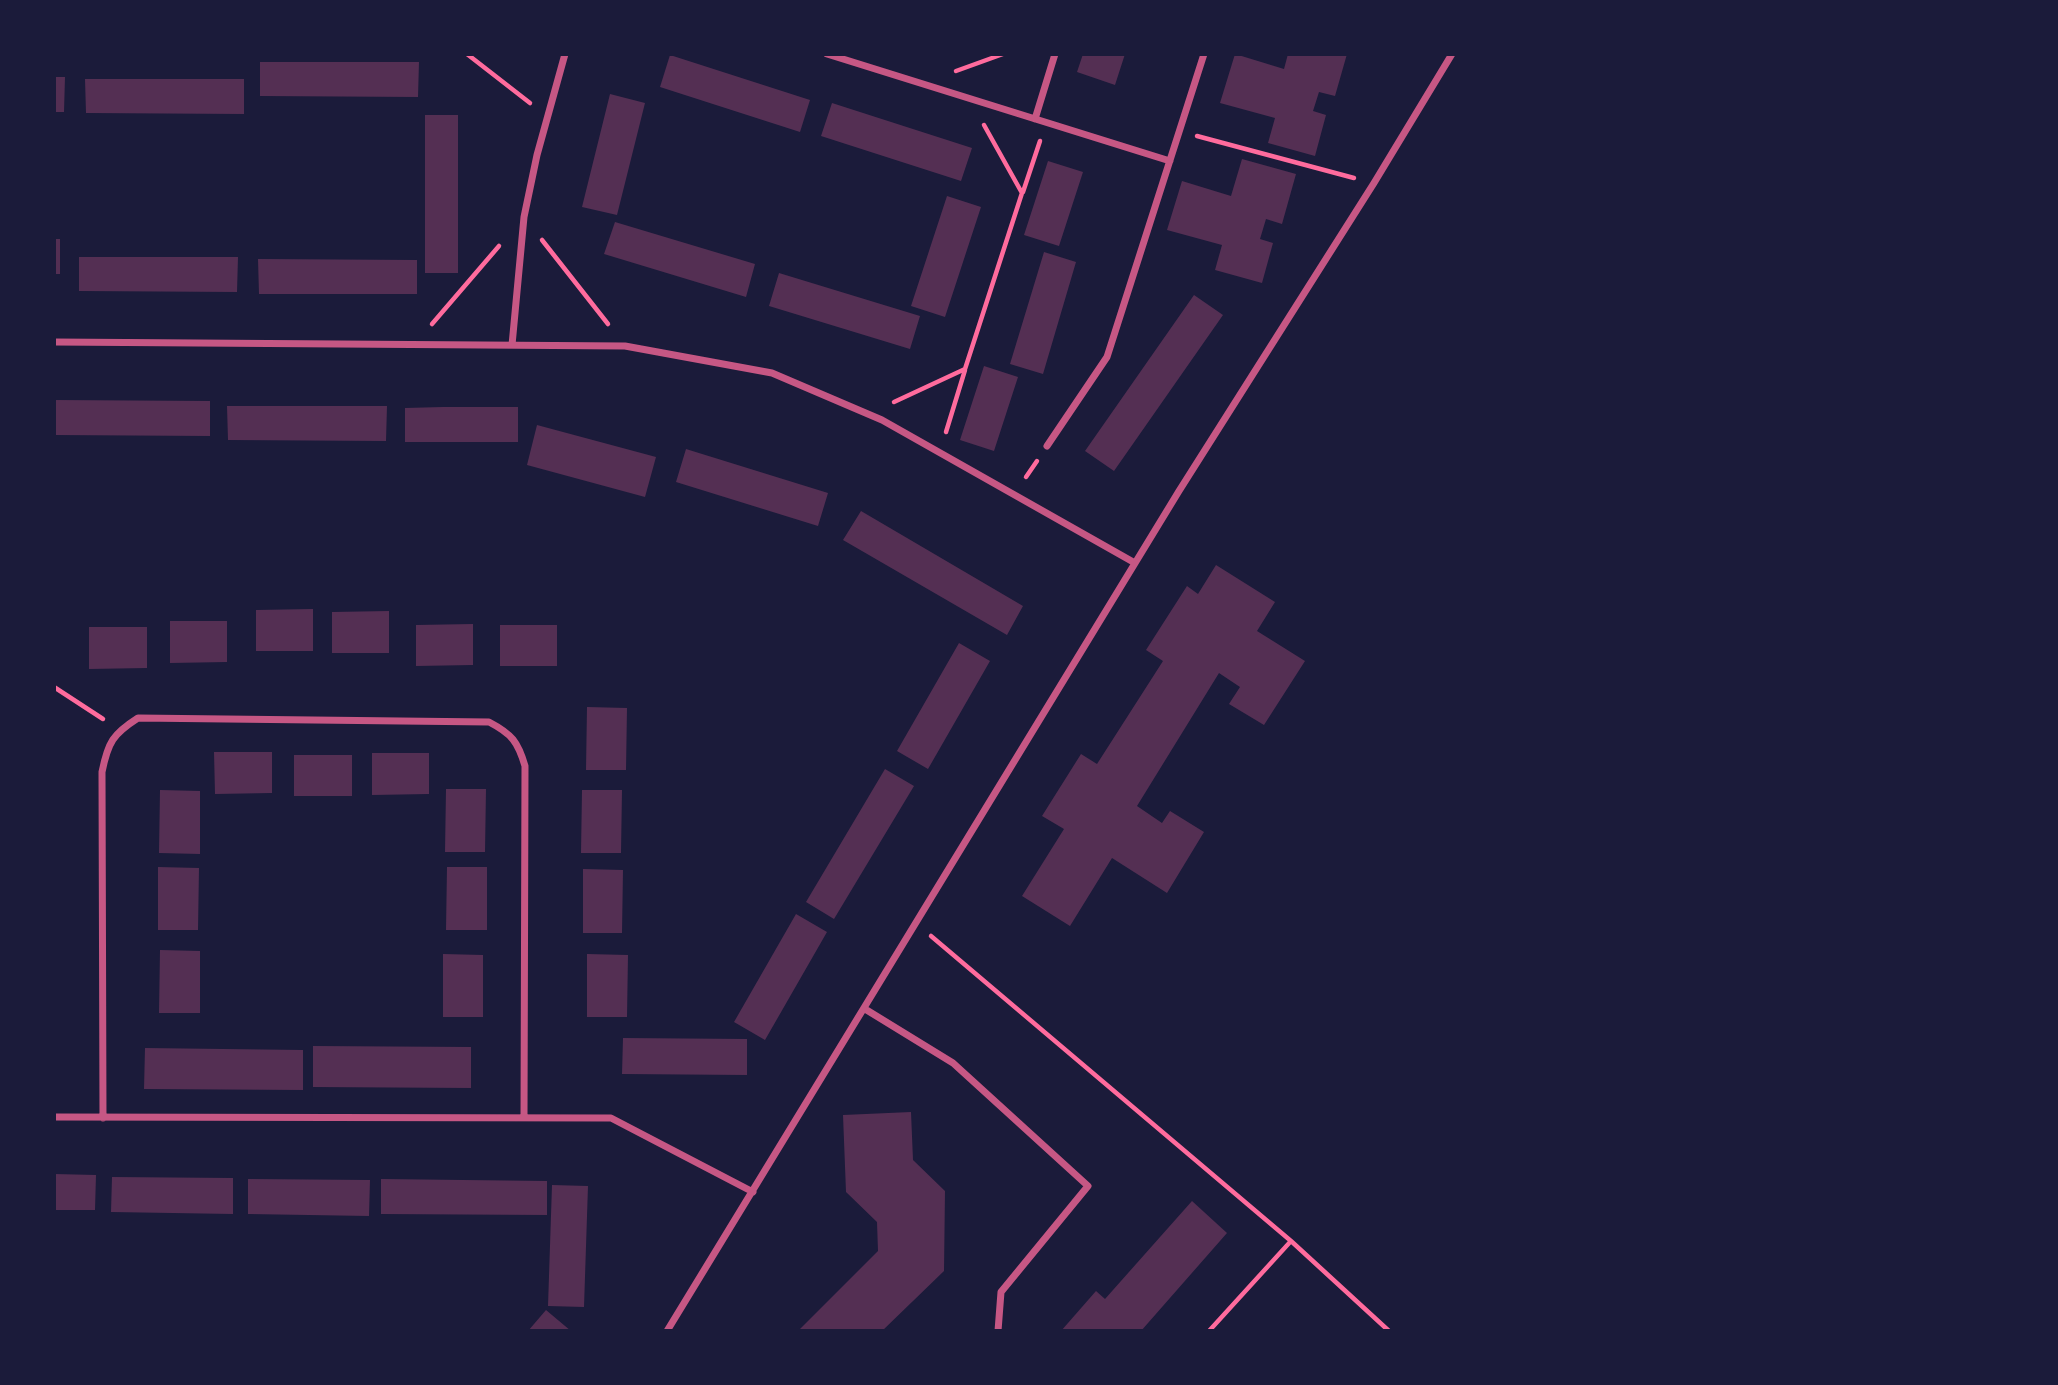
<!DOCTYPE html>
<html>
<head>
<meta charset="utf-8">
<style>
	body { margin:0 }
	#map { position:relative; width:2058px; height:1385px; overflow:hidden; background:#1b1b3a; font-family:"Public Sans",sans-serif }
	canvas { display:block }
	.frame { position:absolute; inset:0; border:56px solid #1b1b3a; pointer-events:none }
</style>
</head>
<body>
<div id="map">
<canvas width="2058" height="1385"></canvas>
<div class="frame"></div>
</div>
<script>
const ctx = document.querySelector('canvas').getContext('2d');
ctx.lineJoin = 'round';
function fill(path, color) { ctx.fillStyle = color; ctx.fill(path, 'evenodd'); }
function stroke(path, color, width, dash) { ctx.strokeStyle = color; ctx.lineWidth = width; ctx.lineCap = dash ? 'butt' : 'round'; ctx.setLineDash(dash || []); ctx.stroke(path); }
fill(new Path2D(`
	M1083,54H1125L1115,85L1077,72Z
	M1235,54L1284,69L1288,54H1347L1335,96L1319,92L1313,111L1326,115L1315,156L1268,143L1275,118L1220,103Z
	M670,55L810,100L800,132L660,87Z
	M260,62H419L418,97L260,96Z
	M54,77H65L64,112H54Z
	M85,79H244V114L86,113Z
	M610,94L645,103L617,215L582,207Z
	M832,103L972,148L961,181L821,136Z
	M425,115H458V273H425Z
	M1242,159L1296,174L1282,224L1266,219L1260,239L1273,243L1262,283L1215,270L1222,245L1167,230L1182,181L1231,196Z
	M1048,161L1083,172L1059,246L1024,235Z
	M947,196L981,207L945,317L911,306Z
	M615,222L755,264L746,297L604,254Z
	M54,239H60V274H54Z
	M1044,252L1076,262L1043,374L1010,364Z
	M79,257H238L237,292L79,291Z
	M258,259L417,260V294H259Z
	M779,273L920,316L910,349L769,306Z
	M1194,295L1223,315L1114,471L1085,451Z
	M984,366L1018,377L994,451L960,440Z
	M54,400L210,401V436L54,435Z
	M227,406H387L386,441L228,440Z
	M443,407H518V442H405V408Z
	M537,425L656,457L645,497L527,465Z
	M686,449L828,493L818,526L676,482Z
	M861,511L1023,606L1007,635L843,540Z
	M1216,565L1275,602L1257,631L1305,661L1264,725L1229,704L1240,687L1219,673L1137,806L1162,823L1170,811L1204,832L1167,893L1112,858L1070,926L1022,896L1064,829L1042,816L1081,754L1097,764L1163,661L1146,650L1187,586L1198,594Z
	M313,609V651H256V610Z
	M389,611V653H332V612Z
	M170,621H227V662L170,663Z
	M473,624V665L416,666V625Z
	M500,625H557V666H500Z
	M89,627H147V668L89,669Z
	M959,643L990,661L928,769L897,751Z
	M587,707L627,708L626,770H586Z
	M214,752H272V793L215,794Z
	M372,753H429V794L372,795Z
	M294,755H352V796H294Z
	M885,769L914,786L834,919L806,902Z
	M446,789H486L485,852H445Z
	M160,790L200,791V854L159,853Z
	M582,790H622L621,853H581Z
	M158,867L199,868L198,930H158Z
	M447,867H487V930H446Z
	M583,869L623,870L622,933H583Z
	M796,914L827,932L765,1040L734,1022Z
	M160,950L200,951V1013H159Z
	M443,954L483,955V1017H443Z
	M587,954L628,955L627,1017H587Z
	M623,1038L747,1039V1075L622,1074Z
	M313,1046L471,1047V1088L313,1087Z
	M145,1048L303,1050V1090L144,1089Z
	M911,1112L913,1160L945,1191L944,1271L882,1331H798L878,1251L877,1222L846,1192L843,1115Z
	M54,1174L96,1175L95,1210H54Z
	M112,1177L233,1178V1214L111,1212Z
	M248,1179L370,1180L369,1216L248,1214Z
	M381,1179L547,1181V1215L381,1214Z
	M552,1185L588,1186L584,1307L548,1306Z
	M1192,1201L1227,1233L1141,1331H1061L1096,1291L1105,1299Z
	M546,1310L571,1331H528Z`), '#542f53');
stroke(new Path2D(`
	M467,54L530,103
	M956,71L1003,54
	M1197,136L1354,178
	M1023,192L1040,141
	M542,240L608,324
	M432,324L499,246
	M894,402L965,369L1022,193L984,125
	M946,432L965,370
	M1026,477L1037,461
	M54,687L103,719
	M931,936L1291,1241L1389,1331
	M1209,1331L1291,1241`), '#ff6b9d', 4.5);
stroke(new Path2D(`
	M827,54L1170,161
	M1035,119L1055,54
	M54,342L625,346L772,373L882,420L1135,563
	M512,345L524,217L537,155L565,54
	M1047,446L1107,357L1204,54
	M865,1009L953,1063L1088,1186L1001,1292L998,1331
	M54,1117L611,1118L753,1192
	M103,1118L102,772C108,742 113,734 138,718L489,722C512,734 518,742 525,766L524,1118
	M667,1331L1179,491L1374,183L1452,54`), '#c65784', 7);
</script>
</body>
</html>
